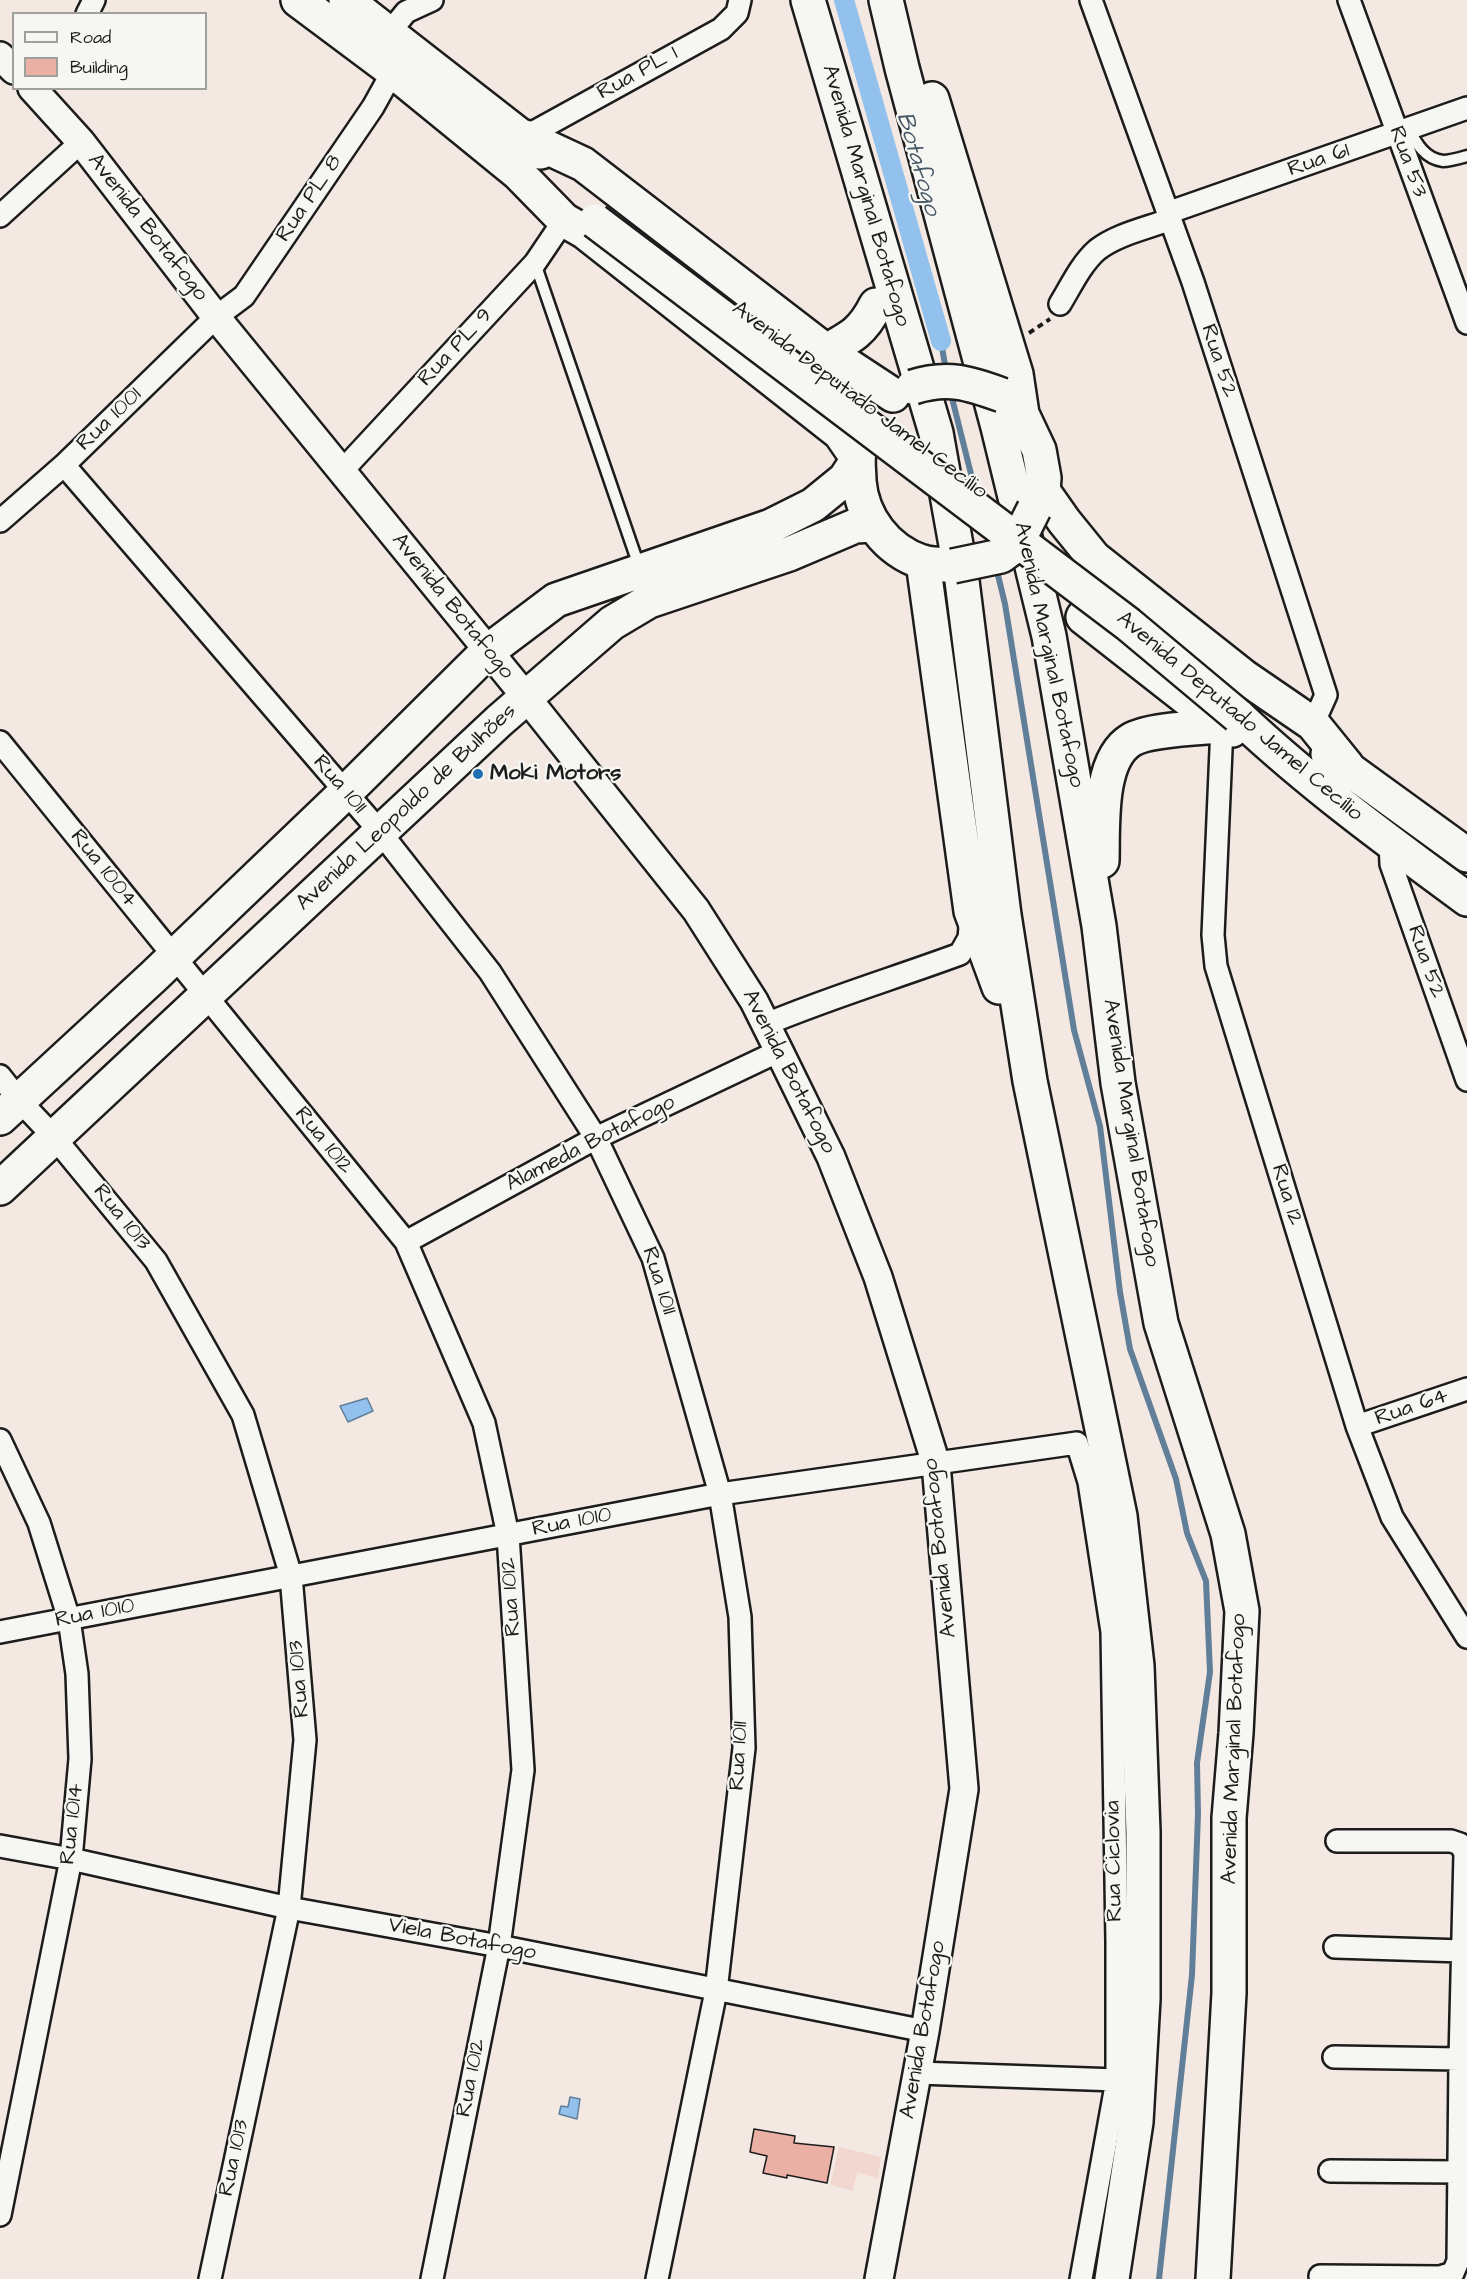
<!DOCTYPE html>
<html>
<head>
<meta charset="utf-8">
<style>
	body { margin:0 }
	#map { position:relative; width:1467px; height:2279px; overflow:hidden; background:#f4e8e2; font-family:"Architects Daughter",sans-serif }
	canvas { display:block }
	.legend { position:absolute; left:12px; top:12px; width:195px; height:78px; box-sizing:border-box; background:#f6f6f2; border:2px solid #9f9f9c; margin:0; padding:8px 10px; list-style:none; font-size:18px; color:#1c1c1c }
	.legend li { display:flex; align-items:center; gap:12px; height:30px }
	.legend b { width:30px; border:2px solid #9f9f9c }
</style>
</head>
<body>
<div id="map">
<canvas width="1467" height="2279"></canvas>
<ul class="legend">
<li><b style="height:8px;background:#f6f6f2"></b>Road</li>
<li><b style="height:16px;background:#eab0a4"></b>Building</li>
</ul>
</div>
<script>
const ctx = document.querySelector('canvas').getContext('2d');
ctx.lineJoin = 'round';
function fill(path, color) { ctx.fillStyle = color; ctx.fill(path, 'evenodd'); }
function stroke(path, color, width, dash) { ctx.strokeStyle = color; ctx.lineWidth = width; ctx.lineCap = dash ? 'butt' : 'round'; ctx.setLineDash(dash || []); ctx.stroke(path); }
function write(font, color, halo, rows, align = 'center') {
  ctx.font = font + ' "Architects Daughter",sans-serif'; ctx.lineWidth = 4.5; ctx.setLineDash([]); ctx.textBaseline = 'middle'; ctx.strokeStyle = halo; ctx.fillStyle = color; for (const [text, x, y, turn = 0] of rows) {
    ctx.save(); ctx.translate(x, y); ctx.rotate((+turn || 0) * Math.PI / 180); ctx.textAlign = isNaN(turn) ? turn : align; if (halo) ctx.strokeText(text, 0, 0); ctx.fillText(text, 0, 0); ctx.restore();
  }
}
fill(new Path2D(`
	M839,2147L881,2157L878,2179L857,2172L853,2191L830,2185Z`), '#f1d7cf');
const water = new Path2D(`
	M367,1398L373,1411L348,1422L340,1406Z
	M570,2097L580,2099L577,2119L559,2114L561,2106L568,2107Z`);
fill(water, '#91c1ec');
stroke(water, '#627f99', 1.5);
stroke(new Path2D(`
	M941,341L946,371
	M950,390L976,494
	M996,567L1005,604L1074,1030L1100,1126L1120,1292L1130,1349L1176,1479L1187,1533L1206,1581L1210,1672L1197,1763L1198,1814L1192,1975L1159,2279`), '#627f99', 6);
stroke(new Path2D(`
	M844,0L941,341`), '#91c1ec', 20);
const building = new Path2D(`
	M754,2129L795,2136L794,2143L834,2147L827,2183L787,2175V2178L763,2173L767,2156L750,2152Z`);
fill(building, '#eab0a4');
stroke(building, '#1c1c1c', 1.5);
const service = new Path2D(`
	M1409,129C1416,143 1425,159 1443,161C1450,161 1460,158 1467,156
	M535,263L640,569`);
const minor = new Path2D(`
	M1091,0L1193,282L1326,695L1313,724
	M1349,0L1467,323
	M87,14L94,0
	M389,33L406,12L432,0
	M525,137L721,29L737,13L740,0
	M1170,212L1467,108
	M0,216L81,142
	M1060,304C1071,286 1081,264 1097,250C1117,234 1148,228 1171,219
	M64,465L381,833L490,972L596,1138L653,1258L720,1494L740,1617L744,1748L716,1991L657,2279
	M342,471L535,263L564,220
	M0,521L64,465L216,317L244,296L373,107L393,71
	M1222,726L1213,935L1216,966L1357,1426L1392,1517L1467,1637
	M0,742L406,1242L484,1423L508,1535L523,1770L499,1946L432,2279
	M1390,842L1391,864L1467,1080
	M764,1025C828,998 895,978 960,954L969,938L971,917
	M0,1076L19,1100L54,1137L156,1261L243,1415L291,1576L305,1740L289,1908L210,2279
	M406,1242L596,1138L779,1051
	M1357,1426L1467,1389
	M0,1440L39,1523L69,1619L77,1674L80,1759L71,1859L0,2215
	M0,1632L720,1494L1077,1443L1089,1482L1112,1632L1117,1942V2080L1081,2279
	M0,1846L71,1859L289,1908L499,1946L925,2031
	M1335,1947L1463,1951
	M1334,2057L1460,2059
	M918,2073L1117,2080
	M1330,2171L1459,2172
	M1320,2276L1440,2277L1453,2273L1458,2261L1460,2059L1465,1853L1460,1844L1451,1841H1337`);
const tertiary = new Path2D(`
	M0,56L14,70
	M32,88L81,142L216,317L526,697L696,910L754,1001L779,1051L831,1157L878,1277L936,1464L964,1789L925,2031L879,2279`);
const primary = new Path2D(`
	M346,0L541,152
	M808,0L936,433L961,573L1004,915L1030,1081L1120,1516L1137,1666L1143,1832V1999L1136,2122L1112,2279
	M886,0L902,68L998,427L1049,636L1099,926L1118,1083L1161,1323L1228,1534L1242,1611L1236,1733L1229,1818V1993L1213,2279
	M932,99L1016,374L1022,414
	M525,137L583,164L826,351L893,395
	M826,351C852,337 863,331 876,305
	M1006,398L1022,414L1039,450L1044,478L1043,491L1034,509
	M859,452C857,462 859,471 859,481C862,517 886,550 922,562C929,564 938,564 945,565
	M1043,491L1064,521L1094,558L1243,676L1313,724L1347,766
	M923,562L971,911L999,987
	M1083,617L1222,726L1232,730
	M1238,716C1309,783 1388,841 1467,899
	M1328,754L1467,855
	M1102,861C1103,827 1098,760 1131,740C1150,729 1200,728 1222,726
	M0,1118L154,976L346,792L487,652L556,600L771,526L813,505L845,479L858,459L840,433L585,232L564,220L518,173L393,71L298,0
	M0,1188L499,721L612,623L649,601L789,554L855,526L873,525`);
stroke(service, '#1c1c1c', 15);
stroke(minor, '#1c1c1c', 26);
stroke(tertiary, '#1c1c1c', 32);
stroke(primary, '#1c1c1c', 38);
stroke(new Path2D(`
	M1029,333L1050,319`), '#1c1c1c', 4, [6, 4.5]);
stroke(service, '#f6f6f2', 10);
stroke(minor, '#f6f6f2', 21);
stroke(tertiary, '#f6f6f2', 27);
stroke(primary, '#f6f6f2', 33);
const primaryBridge = new Path2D(`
	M595,221L1128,624L1238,716
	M913,387C948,376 969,383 1002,395
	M953,566L1001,556L1016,545L1034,509`);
stroke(primaryBridge, '#1c1c1c', 38, []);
stroke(primaryBridge, '#f6f6f2', 33);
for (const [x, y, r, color] of [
	[478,774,6,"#1f6fb2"]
]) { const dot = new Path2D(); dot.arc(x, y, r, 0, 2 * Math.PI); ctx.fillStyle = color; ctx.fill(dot); stroke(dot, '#f6f6f2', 2); }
write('22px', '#1c1c1c', '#f6f6f2', [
	["Rua PL 1",638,74,-29],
	["Rua 61",1319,161,-19],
	["Rua 53",1407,162,70],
	["Avenida Marginal Botafogo",865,196,74],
	["Rua PL 8",310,199,-56],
	["Avenida Botafogo",147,228,52],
	["Rua PL 9",456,348,-47],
	["Rua 52",1218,361,72],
	["Avenida Deputado Jamel Cecílio",859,401,37],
	["Rua 1001",110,420,-44],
	["Avenida Botafogo",452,607,51],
	["Avenida Marginal Botafogo",1048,655,78],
	["Avenida Deputado Jamel Cecílio",1239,717,40],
	["Rua 1011",339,785,49],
	["Avenida Leopoldo de Bulhões",407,808,-43],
	["Rua 1004",103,869,51],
	["Rua 52",1425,962,71],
	["Avenida Botafogo",788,1072,63],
	["Avenida Marginal Botafogo",1130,1133,81],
	["Rua 1012",323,1141,51],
	["Alameda Botafogo",591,1144,-27],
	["Rua 12",1286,1195,73],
	["Rua 1013",121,1218,51],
	["Rua 1011",658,1281,72],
	["Rua 64",1412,1408,-19],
	["Rua 1010",572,1523,-11],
	["Avenida Botafogo",941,1548,-96],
	["Rua 1012",512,1597,-94],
	["Rua 1010",95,1614,-11],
	["Rua 1013",300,1679,-95],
	["Avenida Marginal Botafogo",1235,1749,-88],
	["Rua 1011",740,1756,-87],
	["Rua 1014",73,1824,-84],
	["Rua Ciclovia",1115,1861,-91],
	["Viela Botafogo",462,1940,11],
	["Avenida Botafogo",924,2030,-80],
	["Rua 1012",472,2078,-79],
	["Rua 1013",235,2158,-78]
]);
write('bold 22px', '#1c1c1c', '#f6f6f2', [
	["Moki Motors",490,774]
], 'left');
write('italic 24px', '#455665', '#f6f6f2', [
	["Botafogo",917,164,74]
]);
</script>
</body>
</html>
